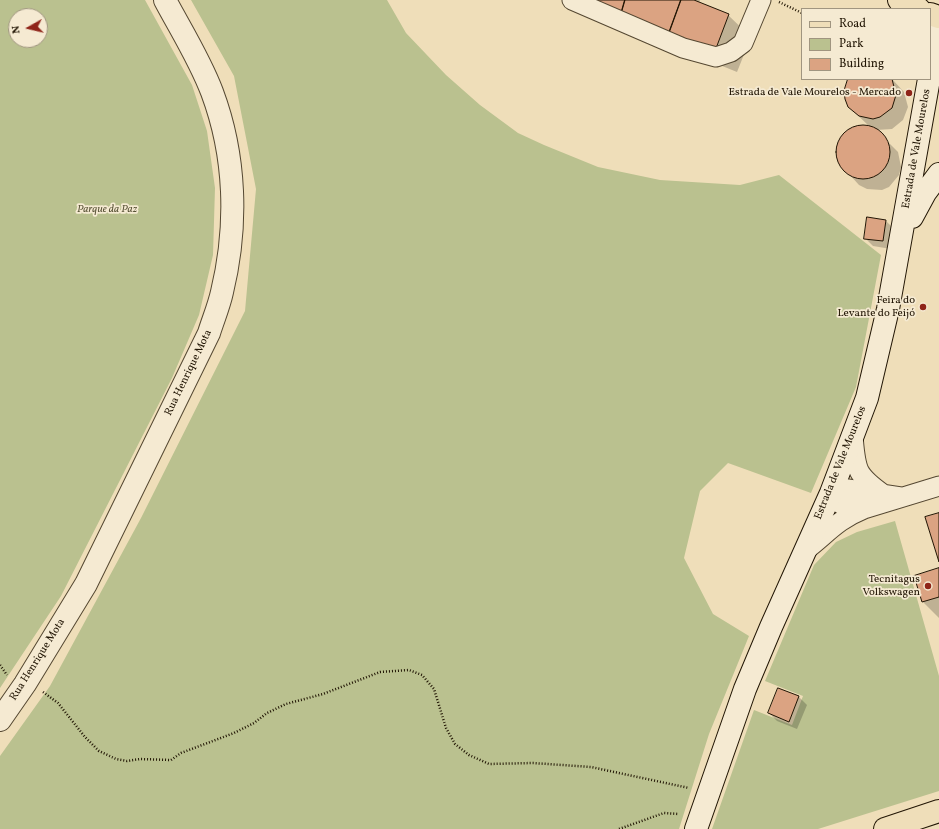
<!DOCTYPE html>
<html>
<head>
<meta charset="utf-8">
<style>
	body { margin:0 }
	#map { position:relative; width:939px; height:829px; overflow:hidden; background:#efdeb9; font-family:Vollkorn,serif }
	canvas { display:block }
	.legend { position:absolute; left:801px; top:8px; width:130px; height:72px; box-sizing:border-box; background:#f5ead2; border:1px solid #a09580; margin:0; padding:5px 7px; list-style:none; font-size:12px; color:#211504 }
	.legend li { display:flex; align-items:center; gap:8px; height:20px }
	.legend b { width:20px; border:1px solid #a09580 }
	.north { position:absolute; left:8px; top:8px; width:40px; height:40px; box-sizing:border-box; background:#f5ead2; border:1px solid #a09580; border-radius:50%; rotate:262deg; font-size:11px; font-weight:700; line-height:16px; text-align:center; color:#211504 }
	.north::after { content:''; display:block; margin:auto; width:14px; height:18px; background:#8f2418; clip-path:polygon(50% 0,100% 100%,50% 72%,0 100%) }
</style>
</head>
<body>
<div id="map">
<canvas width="939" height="829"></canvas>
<ul class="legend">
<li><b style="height:5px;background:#efdeb9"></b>Road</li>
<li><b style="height:11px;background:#bac18f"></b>Park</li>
<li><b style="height:11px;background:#dba382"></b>Building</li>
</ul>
<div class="north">N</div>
</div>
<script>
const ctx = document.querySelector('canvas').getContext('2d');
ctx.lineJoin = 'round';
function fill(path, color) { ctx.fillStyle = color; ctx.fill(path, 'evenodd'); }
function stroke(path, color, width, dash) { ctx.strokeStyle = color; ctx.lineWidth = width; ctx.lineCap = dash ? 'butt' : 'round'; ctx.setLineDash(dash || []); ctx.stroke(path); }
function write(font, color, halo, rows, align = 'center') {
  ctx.font = font + ' Vollkorn,serif'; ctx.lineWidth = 3.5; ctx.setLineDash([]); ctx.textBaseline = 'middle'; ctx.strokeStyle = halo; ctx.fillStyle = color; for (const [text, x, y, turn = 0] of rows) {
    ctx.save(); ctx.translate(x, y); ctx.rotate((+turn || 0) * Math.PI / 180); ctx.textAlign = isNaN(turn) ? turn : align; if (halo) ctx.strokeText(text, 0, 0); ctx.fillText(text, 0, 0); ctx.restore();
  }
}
fill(new Path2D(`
	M0,0H145L192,85L207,131L215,188L213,255L199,315L172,378L61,596L0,688ZM16,16H40V40H16Z
	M191,0H387L406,33L446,75L480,105L518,133L544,145L598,167L660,180L740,185L779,175L881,255L856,387L811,493L728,463L700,491L684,558L713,614L749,636L709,734L679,829H0V756L50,686L141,518L245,311L256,189L234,76Z
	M895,521L939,676V791L818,829H712L754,710L792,725L803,696L765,681L814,565L836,542L857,532Z`), '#bac18f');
fill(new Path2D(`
	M580,0H700L699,3L728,15L751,37L737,72L594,14Z
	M850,79H892L904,92L908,107L903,120L892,129L876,130L898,152L901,167L899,175L889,187L882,190L867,189L859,185L839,163L837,155L840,140L844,134L852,128L870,127L849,107Z
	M886,221L894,229L891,249L873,246L865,238Z
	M939,569V618L923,602L915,576Z
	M779,689L799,697L807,705L797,729L777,721L769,713Z`), '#0003');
const building = new Path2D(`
	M589,0H625L621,14Z
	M625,0H681L669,33L621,14Z
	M681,0H694L729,14L715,51L669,33Z
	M848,79H892L896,95L892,108L880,117L873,119L859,116L848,107L845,99L844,91Z
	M836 152a27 27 0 1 1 54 0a27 27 0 1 1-54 0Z
	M867,217L886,220L883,241L864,239Z
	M939,513V562L925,517Z
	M939,568V597L922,602L914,576Z
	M778,688L799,696L789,722L768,713Z`);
fill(building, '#dba382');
stroke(building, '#211504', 1);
const minor = new Path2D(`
	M572,0L683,48L716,57L731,52L743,43L761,0
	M853,436C856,469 855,474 883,494
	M901,497L841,488L831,493L837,502L848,508L864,509L939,486
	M806,550C828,533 837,520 864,509`);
const tertiary = new Path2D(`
	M0,720L25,684L86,584L209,333C213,320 219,306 222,292C238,226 236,156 212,92C200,60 181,30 165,0`);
const secondary = new Path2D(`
	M930,73L939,19
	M912,217L925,193L939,174
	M696,829L745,689L771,627L831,493L867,398L888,309L929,79`);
const primary = new Path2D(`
	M899,0L919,9
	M930,14L939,17`);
const motorway = new Path2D(`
	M885,829L939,811`);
stroke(minor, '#544731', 21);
stroke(tertiary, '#544731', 24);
stroke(secondary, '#211504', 24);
stroke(primary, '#211504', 24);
stroke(motorway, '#211504', 24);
stroke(new Path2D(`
	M779,2L802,13
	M0,665L7,675
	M43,692L58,703L85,737L99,751L116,759L127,761L140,759L171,760L181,753L234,733L254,723L267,713L286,704L323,694L380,672L409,670L422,675L434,689L446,728L455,744L469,755L489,764L533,763L591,767L689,788
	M619,829L664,813L679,814`), '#211504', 2.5, [1, 2]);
stroke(minor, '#f5ead2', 19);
stroke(tertiary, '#f5ead2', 22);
stroke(secondary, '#f5ead2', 22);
stroke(primary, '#efdeb9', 22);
stroke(motorway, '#efdeb9', 22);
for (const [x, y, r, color] of [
	[909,93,4,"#8f2418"],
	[923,307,4,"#8f2418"],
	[928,586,4,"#8f2418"]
]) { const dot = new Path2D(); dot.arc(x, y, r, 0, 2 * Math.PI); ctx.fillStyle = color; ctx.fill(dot); stroke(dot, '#f5ead2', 1.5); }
write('11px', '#211504', '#f5ead2', [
	["Estrada de Vale Mourelos - Mercado",901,93],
	["Feira do",915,301],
	["Levante do Feijó",915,314],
	["Tecnitagus",920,580],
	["Volkswagen",920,593]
], 'right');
write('11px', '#211504', '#f5ead2', [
	["Estrada de Vale Mourelos",917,149,-80],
	["Rua Henrique Mota",189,373,-64],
	["Estrada de Vale Mourelos",841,463,-68],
	["Rua Henrique Mota",38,660,-58]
]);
write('italic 11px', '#575135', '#f5ead2', [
	["Parque da Paz",107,210]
]);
</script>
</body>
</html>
